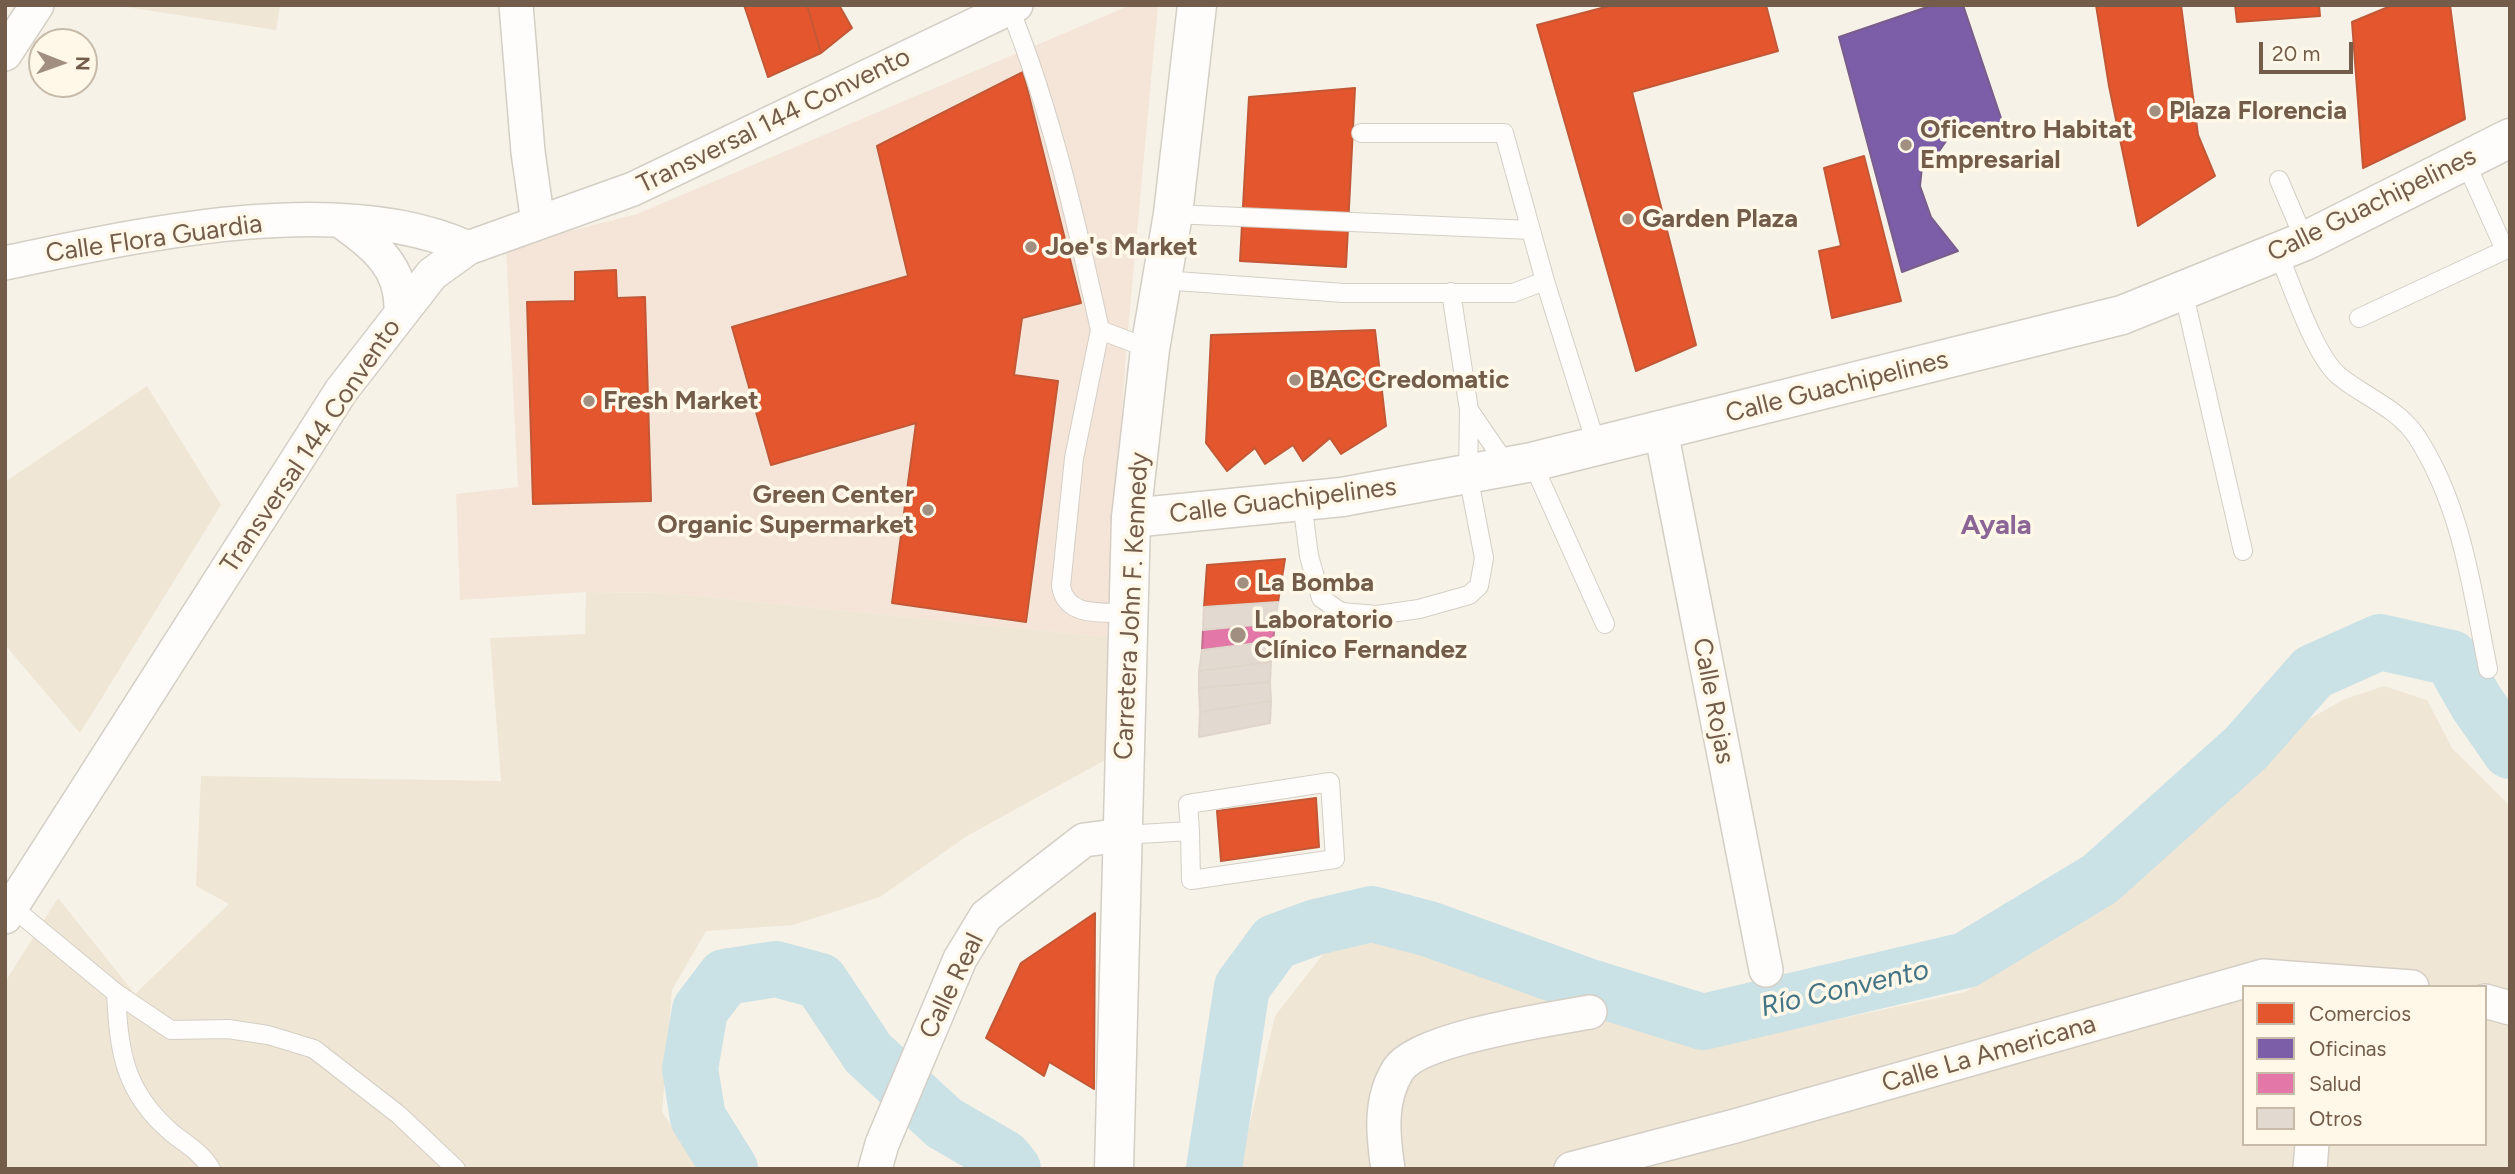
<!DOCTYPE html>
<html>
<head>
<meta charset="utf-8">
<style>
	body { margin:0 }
	#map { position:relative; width:2515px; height:1174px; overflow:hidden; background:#f6f2e8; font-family:Figtree,sans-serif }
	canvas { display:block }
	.frame { position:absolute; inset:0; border:7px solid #735c49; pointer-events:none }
	.legend { position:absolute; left:2242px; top:985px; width:245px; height:161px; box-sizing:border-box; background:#fff8e8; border:2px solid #c7baa8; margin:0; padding:9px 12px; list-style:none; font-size:21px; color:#735c49 }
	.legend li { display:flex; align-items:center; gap:14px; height:35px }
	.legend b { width:35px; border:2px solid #c7baa8 }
	.north { position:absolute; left:28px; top:28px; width:70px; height:70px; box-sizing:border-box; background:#fff8e8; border:2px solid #c7baa8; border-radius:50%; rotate:91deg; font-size:19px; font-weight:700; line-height:28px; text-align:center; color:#735c49 }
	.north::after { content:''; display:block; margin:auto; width:24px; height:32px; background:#a19081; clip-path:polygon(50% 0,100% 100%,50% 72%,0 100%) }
	.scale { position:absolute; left:2259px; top:42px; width:94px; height:32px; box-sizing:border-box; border:4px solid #735c49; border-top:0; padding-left:9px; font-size:21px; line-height:24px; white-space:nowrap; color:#735c49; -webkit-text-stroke:5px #fff8e8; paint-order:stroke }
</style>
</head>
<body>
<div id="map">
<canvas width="2515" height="1174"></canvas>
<div class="frame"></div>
<ul class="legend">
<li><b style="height:19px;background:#e4572e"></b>Comercios</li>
<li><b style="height:19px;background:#7b5ea7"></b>Oficinas</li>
<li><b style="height:19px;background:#e377a8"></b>Salud</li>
<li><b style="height:19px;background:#e2dad0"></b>Otros</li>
</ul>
<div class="north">N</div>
<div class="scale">20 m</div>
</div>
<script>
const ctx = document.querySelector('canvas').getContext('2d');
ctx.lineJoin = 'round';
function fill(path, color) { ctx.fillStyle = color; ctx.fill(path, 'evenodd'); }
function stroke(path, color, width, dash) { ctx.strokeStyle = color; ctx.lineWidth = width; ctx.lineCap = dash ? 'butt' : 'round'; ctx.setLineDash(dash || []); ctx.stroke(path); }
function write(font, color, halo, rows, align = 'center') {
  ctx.font = font + ' Figtree,sans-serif'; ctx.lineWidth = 7; ctx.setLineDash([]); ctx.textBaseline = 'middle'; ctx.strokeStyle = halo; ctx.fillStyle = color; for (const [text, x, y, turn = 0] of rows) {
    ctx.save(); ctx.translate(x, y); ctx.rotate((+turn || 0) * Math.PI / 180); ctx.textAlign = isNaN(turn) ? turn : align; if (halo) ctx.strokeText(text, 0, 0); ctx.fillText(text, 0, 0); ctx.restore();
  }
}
fill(new Path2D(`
	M113,5H280L276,30Z
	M147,386L221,505L80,733L5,645V482Z
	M586,592L667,593L1107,637V759L967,836L880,897L793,925L706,931L672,990L662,1112L701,1169H5V982L58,898L135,994L229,904L196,886L201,776L501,781L490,638L585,634Z
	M2384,686L2427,700L2452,748L2510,806V1169H1239L1275,1016L1324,953L1376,942L1478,966L1697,1038L1761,1036L1965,992L2120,894L2300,724L2345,699ZM2244,987H2485V1144H2244Z`), '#efe6d5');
fill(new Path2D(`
	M1131,5H1158L1126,352L1107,637L667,593L586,592L460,600L456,494L518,487L506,247L637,214Z`), '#f4e5d8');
const shops = new Path2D(`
	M744,5H807L821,53L768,77Z
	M807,5H839L852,28L821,53Z
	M1613,5H1766L1778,51L1632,92L1696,345L1636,371L1537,25Z
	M2096,5H2181L2198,135L2215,176L2138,226L2109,86Z
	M2235,5H2319L2320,16L2237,22Z
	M2393,5H2450L2465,119L2363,168L2352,22Z
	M1023,72L1081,303L1022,318L1014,375L1058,381L1026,622L892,603L916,423L771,465L732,327L908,276L877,146Z
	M1355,88L1346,267L1240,261L1249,97Z
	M1864,156L1901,301L1832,318L1819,251L1841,246L1824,168Z
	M616,270L617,298L645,297L651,501L533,504L527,302L575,301V272Z
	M1375,330L1386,426L1341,454L1330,438L1303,461L1293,445L1265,464L1255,448L1227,471L1206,443L1211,335Z
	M1285,559L1278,602L1204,607L1207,565Z
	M1316,798L1319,847L1221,861L1217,811Z
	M1095,913L1094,1089L1049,1062L1044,1076L986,1038L1021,963Z`);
fill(shops, '#e4572e');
stroke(shops, '#c25836', 2);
const offices = new Path2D(`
	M1933,5H1963L2006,133L1990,124L1970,127L1951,134L1935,157L1922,167L1920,186L1931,217L1958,251L1902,272L1839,37Z`);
fill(offices, '#7b5ea7');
stroke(offices, '#795d8b', 2);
const health = new Path2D(`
	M1275,623L1273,641L1202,650L1203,630Z`);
fill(health, '#e377a8');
stroke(health, '#c16f8c', 2);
stroke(new Path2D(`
	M730,1169L698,1118L690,1069L700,1010L725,977L776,969L820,981L868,1053L944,1123L1004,1158L1013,1169
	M1214,1169L1242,987L1275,942L1316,927L1372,914L1429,929L1590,987L1703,1022L1966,960L2100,879L2246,748L2313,672L2380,642L2451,658L2476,702L2510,751`), '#cae1e5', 56);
const building = new Path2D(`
	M1278,602L1275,623L1203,630L1204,607Z
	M1273,641L1271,662L1199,671L1202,650Z
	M1271,662L1270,682L1199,688V671Z
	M1270,682L1271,701L1200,712L1199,688Z
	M1271,701L1270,723L1199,737L1200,712Z`);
fill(building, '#e2dad0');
stroke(building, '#dfd5ca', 2);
const service = new Path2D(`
	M1010,9C1052,113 1076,221 1100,330L1150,349
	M1361,133H1504L1545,281L1597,447
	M2279,180L2305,241
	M1173,214L1531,230
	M2278,253C2292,285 2314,355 2339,376C2363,396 2398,408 2417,437C2462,507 2472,589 2488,669
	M1162,280L1344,293H1513L1545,281
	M2183,290L2243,551
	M2359,318L2505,250L2465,161
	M1100,330L1074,458L1061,586C1066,618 1102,612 1129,613
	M1469,410L1508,467
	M1532,462L1605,624
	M1302,502L1309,556L1321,598L1341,612L1377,615L1419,609L1469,595L1479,586L1484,558L1468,475L1469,410L1451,292
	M1123,835L1190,831L1191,880L1335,859L1330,782L1188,804L1190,831
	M12,907L116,993L171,1030L228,1029L268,1035L314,1049L399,1115L456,1169
	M116,993C119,1052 124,1092 172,1133C187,1145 201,1152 211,1169`);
const minor = new Path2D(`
	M516,5L528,152L538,223
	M5,54L37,5
	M342,222C375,246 403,267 401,312
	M5,263C139,235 340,189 468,248
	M1661,431L1766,970
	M5,917L341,391L432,274L468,248L633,189L1016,5
	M2485,1001L2510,1008
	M875,1169L882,1144L960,959L986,916L1084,840L1123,835
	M1388,1169C1383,1136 1379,1100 1398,1070C1418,1038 1551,1019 1590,1012
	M1571,1169L1735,1126L2263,976L2412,987
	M2310,1169L2312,1144`);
const tertiary = new Path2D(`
	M1131,518L1342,497L1532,462L2122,315L2305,241L2510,138`);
const secondary = new Path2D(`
	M1114,1169L1131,518L1150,349L1173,214L1197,5`);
stroke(service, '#d4cec5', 20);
stroke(minor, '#d4cec5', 36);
stroke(tertiary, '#d4cec5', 41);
stroke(secondary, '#d4cec4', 41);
stroke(service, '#fefdfc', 18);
stroke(minor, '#fefdfc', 33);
stroke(tertiary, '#fefdfc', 38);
stroke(secondary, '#fefdfc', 38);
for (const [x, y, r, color] of [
	[2155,111,7,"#a19081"],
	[1906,145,7,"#a19081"],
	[1628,219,7,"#a19081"],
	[1031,247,7,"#a19081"],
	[1295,380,7,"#a19081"],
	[589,401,7,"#a19081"],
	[928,510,7,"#a19081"],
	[1243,583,7,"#a19081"],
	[1238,635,9,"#a19081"]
]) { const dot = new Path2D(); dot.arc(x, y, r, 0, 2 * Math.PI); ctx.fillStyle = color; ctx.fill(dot); stroke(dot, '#fff8e8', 2.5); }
write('bold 26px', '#735c49', '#fff8e8', [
	["Plaza Florencia",2169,111],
	["Oficentro Habitat",1920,130],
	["Empresarial",1920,160],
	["Garden Plaza",1642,219],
	["Joe's Market",1045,247],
	["BAC Credomatic",1309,380],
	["Fresh Market",603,401],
	["Green Center",914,495,"right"],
	["Organic Supermarket",914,525,"right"],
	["La Bomba",1257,583],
	["Laboratorio",1254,620],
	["Clínico Fernandez",1254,650]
], 'left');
write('26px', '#735c49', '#fff8e8', [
	["Transversal 144 Convento",774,121,-26],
	["Calle Guachipelines",2372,205,-26],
	["Calle Flora Guardia",154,239,-8],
	["Calle Guachipelines",1837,387,-14],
	["Transversal 144 Convento",311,446,-56],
	["Calle Guachipelines",1283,501,-7],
	["Carretera John F. Kennedy",1132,606,-87],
	["Calle Rojas",1713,701,79],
	["Calle Real",952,986,-64],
	["Calle La Americana",1989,1054,-16]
]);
write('bold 28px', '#8a6596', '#fff8e8', [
	["Ayala",1996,526]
]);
write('italic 28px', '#437486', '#fff8e8', [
	["Río Convento",1845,989,-13]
]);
</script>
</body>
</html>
